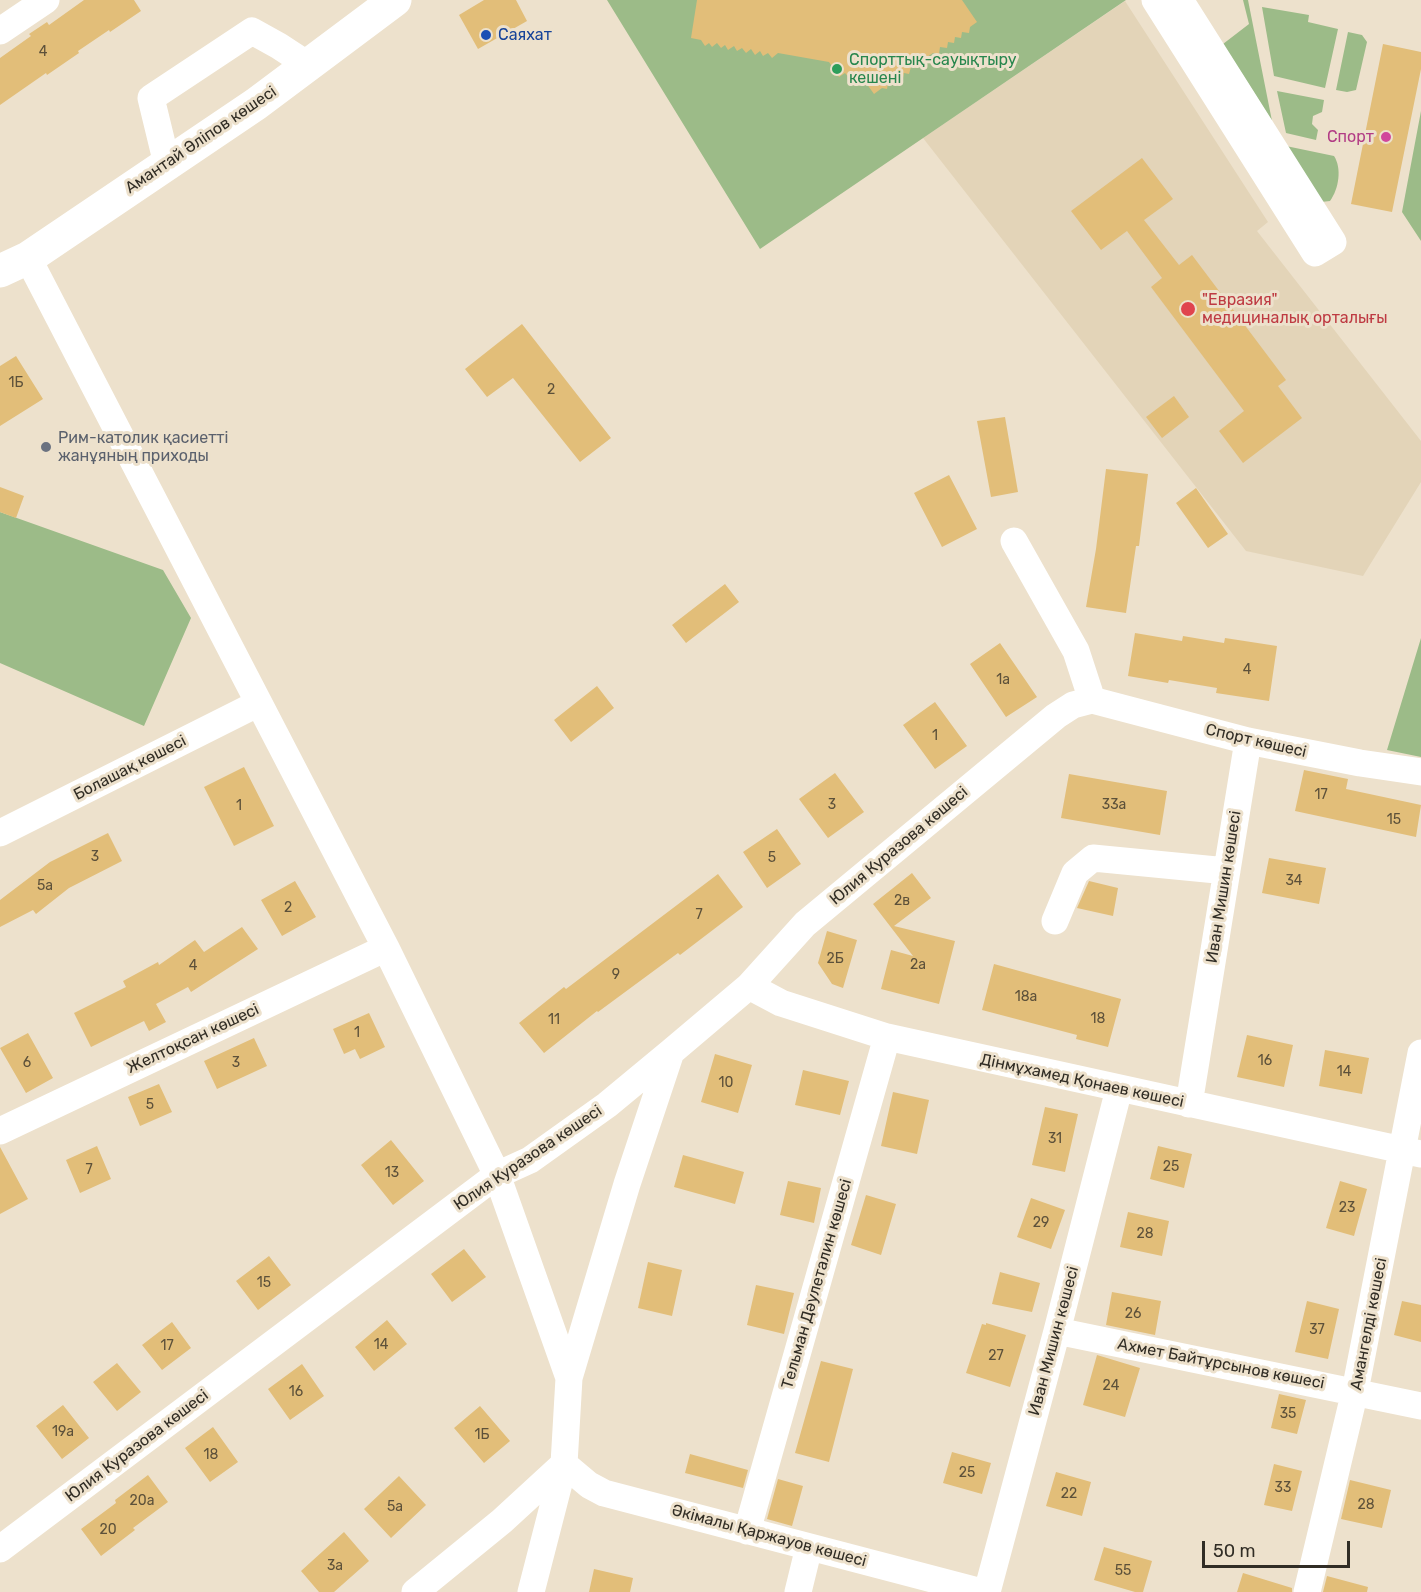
<!DOCTYPE html>
<html>
<head>
<meta charset="utf-8">
<style>
	body { margin:0 }
	#map { position:relative; width:1421px; height:1592px; overflow:hidden; background:#ede1cc; font-family:Rubik,sans-serif }
	canvas { display:block }
	.scale { position:absolute; left:1202px; top:1541px; width:148px; height:27px; box-sizing:border-box; border:3px solid #312d25; border-top:0; padding-left:8px; font-size:18px; line-height:21px; white-space:nowrap; color:#312d25; -webkit-text-stroke:4px #ede1cc; paint-order:stroke }
</style>
</head>
<body>
<div id="map">
<canvas width="1421" height="1592"></canvas>
<div class="scale">50 m</div>
</div>
<script>
const ctx = document.querySelector('canvas').getContext('2d');
ctx.lineJoin = 'round';
function fill(path, color) { ctx.fillStyle = color; ctx.fill(path, 'evenodd'); }
function stroke(path, color, width, dash) { ctx.strokeStyle = color; ctx.lineWidth = width; ctx.lineCap = dash ? 'butt' : 'round'; ctx.setLineDash(dash || []); ctx.stroke(path); }
function write(font, color, halo, rows, align = 'center') {
  ctx.font = font + ' Rubik,sans-serif'; ctx.lineWidth = 6; ctx.setLineDash([]); ctx.textBaseline = 'middle'; ctx.strokeStyle = halo; ctx.fillStyle = color; for (const [text, x, y, turn = 0] of rows) {
    ctx.save(); ctx.translate(x, y); ctx.rotate((+turn || 0) * Math.PI / 180); ctx.textAlign = isNaN(turn) ? turn : align; if (halo) ctx.strokeText(text, 0, 0); ctx.fillText(text, 0, 0); ctx.restore();
  }
}
fill(new Path2D(`
	M1125,1L1268,222L1257,231L1421,441V482L1363,576L1246,551L923,138Z`), '#e3d4b8');
fill(new Path2D(`
	M607,0H1126L760,249Z
	M1243,0H1248L1272,121L1223,44L1249,24Z
	M1262,7L1309,15L1308,22L1338,29L1325,88L1274,76Z
	M1348,32L1362,35L1367,42L1356,90L1347,92L1336,90Z
	M1277,91L1324,100L1322,112L1313,116L1312,124L1318,130L1316,140L1286,133Z
	M1421,111V241L1402,212Z
	M1286,146L1334,156C1342,168 1339,189 1330,201L1321,202Z
	M0,512L163,570L191,618L144,726L0,663Z
	M1421,638V757L1387,750Z`), '#9cbb88');
fill(new Path2D(`
	M84,0H134L141,11L110,32L109,30L78,51L79,53L47,75L46,73L0,105V58L31,36L29,34L47,22L49,25Z
	M484,0H516L527,21L478,49L459,15Z
	M697,0H962L977,22L970,27L969,33L962,32L961,38L955,37L954,43L948,42L947,48L940,47L939,54L933,53L918,63L917,68L911,67L909,74L904,73L903,78L896,77L895,84L888,83L887,89L882,88L874,94L859,73L850,79L845,73L839,77L829,62L778,53L772,58L768,53L763,56L760,51L755,55L751,49L746,53L742,48L737,51L734,46L728,50L725,45L721,48L717,43L712,47L709,43L705,46L701,40L691,38Z
	M1383,44L1421,52V69L1392,212L1351,204Z
	M1142,158L1173,199L1144,220L1179,265L1192,255L1286,380L1278,386L1302,418L1243,463L1219,431L1244,411L1151,287L1162,278L1127,231L1101,250L1071,211Z
	M522,324L611,438L580,462L513,378L487,397L465,369Z
	M16,356L43,399L0,426V366Z
	M1174,396L1189,417L1162,438L1146,417Z
	M1005,417L1018,492L991,497L977,421Z
	M1106,469L1148,474L1139,546H1136L1126,613L1086,607L1096,549Z
	M949,475L977,529L942,547L914,493Z
	M0,487L24,496L16,518L0,512Z
	M1196,488L1228,534L1208,548L1176,503Z
	M725,584L739,602L686,643L672,625Z
	M1135,633L1182,641L1183,636L1224,643L1225,638L1277,646L1269,701L1216,693L1217,688L1169,680L1168,683L1128,676Z
	M1000,643L1037,697L1006,717L970,664Z
	M597,686L614,708L571,742L554,720Z
	M935,702L967,746L935,769L903,725Z
	M244,767L274,826L234,846L204,787Z
	M1304,770L1348,779L1346,789L1421,805L1416,837L1295,811Z
	M835,773L864,812L828,838L799,799Z
	M1069,774L1167,791L1160,835L1061,818Z
	M777,829L801,864L767,888L743,852Z
	M108,833L122,861L69,888L36,914L33,910L0,927V900L50,862Z
	M1269,858L1326,868L1319,904L1262,893Z
	M912,873L931,898L894,926L955,941L939,1004L881,989L891,950L913,956L873,904Z
	M718,874L743,907L680,955L678,953L598,1012L597,1011L544,1053L519,1023L564,987L566,989Z
	M295,881L316,917L282,936L261,900Z
	M1089,881L1118,888L1113,916L1077,908Z
	M242,927L258,949L191,992L188,987L156,1004L166,1022L149,1031L144,1021L91,1047L74,1013L126,987L123,981L158,962L159,965L195,940L204,952Z
	M827,931L857,940L843,988L832,984L818,963Z
	M994,964L1121,999L1108,1047L1076,1039L1077,1035L982,1010Z
	M369,1013L385,1047L360,1059L355,1049L344,1054L333,1029Z
	M28,1033L53,1078L26,1093L0,1048Z
	M1247,1035L1293,1045L1284,1087L1237,1077Z
	M254,1038L267,1066L217,1089L204,1061Z
	M1325,1050L1369,1058L1362,1094L1319,1086Z
	M715,1054L752,1065L738,1113L701,1102Z
	M803,1070L849,1081L840,1115L795,1105Z
	M159,1084L172,1112L140,1126L128,1097Z
	M893,1092L929,1100L917,1154L881,1146Z
	M1045,1107L1078,1114L1065,1172L1032,1165Z
	M391,1140L424,1181L393,1205L361,1165Z
	M97,1146L111,1179L80,1193L66,1160Z
	M1158,1146L1192,1154L1184,1188L1150,1179Z
	M0,1147L28,1199L0,1214Z
	M683,1155L744,1172L735,1204L674,1187Z
	M788,1181L821,1188L814,1223L780,1215Z
	M1340,1181L1367,1189L1354,1236L1326,1228Z
	M866,1195L896,1204L881,1255L851,1245Z
	M1031,1198L1065,1210L1051,1249L1017,1237Z
	M1128,1212L1169,1221L1162,1256L1120,1247Z
	M464,1249L486,1277L452,1302L431,1274Z
	M269,1256L291,1285L258,1310L236,1281Z
	M648,1262L682,1270L672,1316L638,1308Z
	M1000,1272L1040,1283L1032,1312L992,1304Z
	M756,1285L794,1293L784,1334L747,1325Z
	M1112,1292L1161,1301L1155,1335L1106,1325Z
	M1307,1301L1339,1309L1328,1359L1295,1352Z
	M1402,1301L1421,1305V1342L1394,1335Z
	M387,1320L407,1344L374,1371L355,1347Z
	M172,1322L191,1348L162,1370L142,1345Z
	M986,1323L1026,1335L1010,1387L966,1373L982,1324L986,1325Z
	M1097,1355L1140,1368L1125,1417L1083,1405Z
	M821,1361L853,1369L829,1462L795,1453Z
	M117,1363L141,1392L117,1411L93,1382Z
	M302,1364L324,1396L290,1420L268,1389Z
	M1279,1394L1306,1400L1297,1434L1271,1428Z
	M63,1405L89,1438L62,1459L36,1426Z
	M480,1406L510,1441L484,1463L454,1428Z
	M213,1427L238,1462L210,1482L185,1448Z
	M952,1452L991,1463L982,1494L943,1483Z
	M690,1454L748,1470L743,1488L685,1473Z
	M1274,1464L1302,1471L1292,1511L1264,1505Z
	M1056,1472L1091,1482L1082,1516L1046,1506Z
	M148,1475L168,1502L133,1528L135,1530L101,1556L81,1529L116,1503L115,1500Z
	M399,1476L426,1505L391,1538L364,1509Z
	M778,1479L803,1486L792,1526L767,1519Z
	M1350,1480L1391,1490L1382,1528L1341,1519Z
	M344,1532L369,1561L334,1592H319L301,1571Z
	M1104,1547L1152,1561L1143,1592H1135L1094,1580Z
	M594,1569L633,1578L630,1592H589Z
	M1243,1573L1292,1588V1592H1237Z
	M1327,1576L1368,1587L1367,1592H1323Z`), '#e2be79');
stroke(new Path2D(`
	M1155,0L1315,253L1333,242L1180,0
	M0,31L46,0
	M167,164L151,98L252,31L279,46L308,65
	M28,258L386,948L497,1175L569,1378L564,1464L531,1592
	M1014,541L1076,651L1092,700
	M0,833L259,703
	M1055,921L1075,873L1093,858L1227,871
	M749,986L781,1003L887,1037L1421,1154
	M1189,1104L1248,741
	M0,1131L386,948
	M1057,1331L1421,1406
	M569,1378L627,1184L671,1052
	M564,1464L589,1485L604,1493L982,1592
	M747,1531L887,1037
	M0,1549L497,1175L530,1160L607,1105L671,1052L749,986L805,924L1056,716L1073,705L1092,700L1248,741L1360,763L1421,772
	M415,1592L502,1521L564,1464
	M798,1592L809,1547
	M987,1592L1057,1331L1119,1089
	M1307,1592L1355,1391L1421,1053`), '#fff', 27);
stroke(new Path2D(`
	M0,271L28,258L256,104L395,0`), '#fff', 33);
for (const [x, y, r, color] of [
	[486,35,6,"#1a4fb4"],
	[837,69,6,"#2e9e5b"],
	[1386,137,6,"#d1479c"],
	[1188,309,8,"#e0444e"],
	[46,447,6,"#6b7280"]
]) { const dot = new Path2D(); dot.arc(x, y, r, 0, 2 * Math.PI); ctx.fillStyle = color; ctx.fill(dot); stroke(dot, '#ede1cc', 2); }
write('14px', '#5d513a', null, [
	["4",43,52],
	["1Б",16,383],
	["2",551,390],
	["4",1247,670],
	["1а",1003,680],
	["1",935,736],
	["17",1321,795],
	["3",832,805],
	["33а",1114,805],
	["1",239,806],
	["15",1394,820],
	["3",95,857],
	["5",772,858],
	["34",1294,881],
	["5а",45,886],
	["2в",902,901],
	["2",288,908],
	["7",699,915],
	["2Б",835,959],
	["2а",918,965],
	["4",193,966],
	["9",616,975],
	["18а",1026,997],
	["18",1098,1019],
	["11",554,1020],
	["1",357,1033],
	["16",1265,1061],
	["6",27,1063],
	["3",236,1063],
	["14",1344,1072],
	["10",726,1083],
	["5",150,1105],
	["31",1055,1139],
	["25",1171,1167],
	["7",89,1170],
	["13",392,1173],
	["23",1347,1208],
	["29",1041,1223],
	["28",1145,1234],
	["15",264,1283],
	["26",1133,1314],
	["37",1317,1330],
	["14",381,1345],
	["17",167,1346],
	["27",996,1356],
	["24",1111,1386],
	["16",296,1392],
	["35",1288,1414],
	["19а",63,1432],
	["1Б",482,1435],
	["18",211,1455],
	["25",967,1473],
	["33",1283,1488],
	["22",1069,1494],
	["20а",142,1501],
	["28",1366,1505],
	["5а",395,1507],
	["20",108,1530],
	["3а",335,1566],
	["55",1123,1571]
]);
write('16px', '#164399', '#ede1cc', [
	["Саяхат",498,35]
], 'left');
write('16px', '#27864d', '#ede1cc', [
	["Спорттық-сауықтыру",849,60],
	["кешені",849,78]
], 'left');
write('16px', '#b23c85', '#ede1cc', [
	["Спорт",1374,137]
], 'right');
write('16px', '#312d25', '#ede1cc', [
	["Амантай Әліпов көшесі",201,140,-34],
	["Спорт көшесі",1256,741,13],
	["Болашақ көшесі",130,768,-27],
	["Юлия Куразова көшесі",899,846,-40],
	["Иван Мишин көшесі",1224,887,-81],
	["Желтоқсан көшесі",193,1039,-25],
	["Дінмұхамед Қонаев көшесі",1082,1081,12],
	["Юлия Куразова көшесі",528,1158,-34],
	["Тельман Дәулеталин көшесі",817,1284,-74],
	["Амангелді көшесі",1369,1324,-79],
	["Иван Мишин көшесі",1054,1341,-75],
	["Ахмет Байтұрсынов көшесі",1221,1364,11],
	["Юлия Куразова көшесі",137,1446,-37],
	["Әкімалы Қаржауов көшесі",769,1536,15]
]);
write('16px', '#be3a42', '#ede1cc', [
	["\"Евразия\"",1202,300],
	["медициналық орталығы",1202,318]
], 'left');
write('16px', '#5b616d', '#ede1cc', [
	["Рим-католик қасиетті",58,438],
	["жанұяның приходы",58,456]
], 'left');
</script>
</body>
</html>
